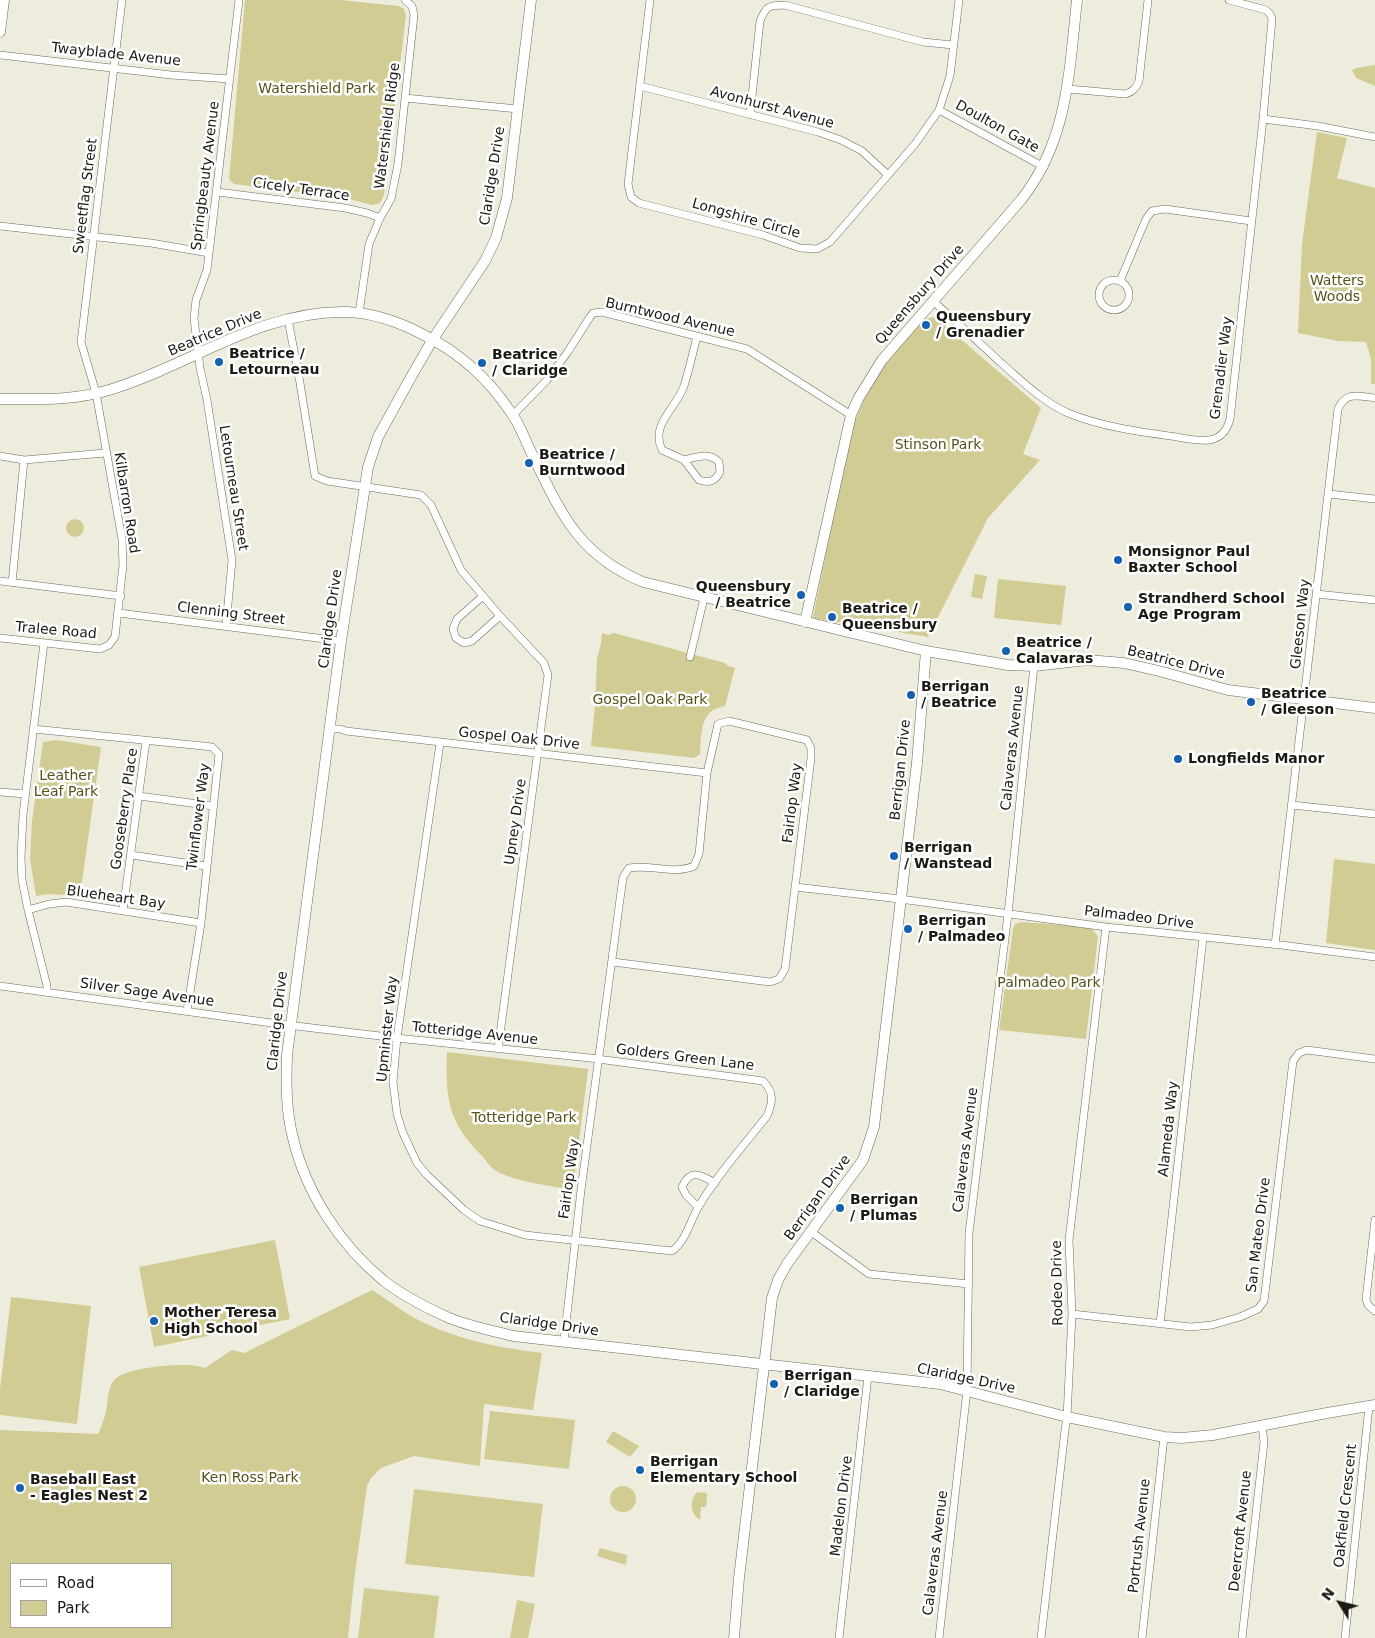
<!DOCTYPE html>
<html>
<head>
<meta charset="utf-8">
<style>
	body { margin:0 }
	#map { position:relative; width:1375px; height:1638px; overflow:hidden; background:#eeeddd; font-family:"DejaVu Sans",sans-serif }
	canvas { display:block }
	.legend { position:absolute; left:10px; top:1563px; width:162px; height:65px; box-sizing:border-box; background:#fff; border:1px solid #a3a3a1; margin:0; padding:6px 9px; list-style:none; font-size:15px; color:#1a1913 }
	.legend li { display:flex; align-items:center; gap:10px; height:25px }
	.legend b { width:25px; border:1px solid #a3a3a1 }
	.north { position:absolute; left:1315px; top:1578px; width:50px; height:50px; -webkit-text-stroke:4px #fff; paint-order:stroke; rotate:306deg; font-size:14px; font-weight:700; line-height:20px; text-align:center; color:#1a1913 }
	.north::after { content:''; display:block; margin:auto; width:18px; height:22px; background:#1a1913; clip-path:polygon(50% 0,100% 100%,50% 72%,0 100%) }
</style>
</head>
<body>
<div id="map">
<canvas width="1375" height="1638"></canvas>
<ul class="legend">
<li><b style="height:6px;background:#fff"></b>Road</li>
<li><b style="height:14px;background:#d1cc93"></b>Park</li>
</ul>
<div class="north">N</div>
</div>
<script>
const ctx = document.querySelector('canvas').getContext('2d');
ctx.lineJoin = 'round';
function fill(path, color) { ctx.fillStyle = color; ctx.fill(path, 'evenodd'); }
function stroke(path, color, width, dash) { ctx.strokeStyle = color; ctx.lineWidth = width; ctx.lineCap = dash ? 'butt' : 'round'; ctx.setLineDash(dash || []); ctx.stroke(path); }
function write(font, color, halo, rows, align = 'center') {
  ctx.font = font + ' "DejaVu Sans",sans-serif'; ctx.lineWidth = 5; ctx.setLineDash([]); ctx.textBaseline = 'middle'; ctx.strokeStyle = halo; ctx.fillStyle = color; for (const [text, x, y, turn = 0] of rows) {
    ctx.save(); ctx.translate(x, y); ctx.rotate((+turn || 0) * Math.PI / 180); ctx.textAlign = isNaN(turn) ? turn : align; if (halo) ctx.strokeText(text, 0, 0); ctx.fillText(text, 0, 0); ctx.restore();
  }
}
fill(new Path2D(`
	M245,0H340L399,6L404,9L406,16L384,195L380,203L372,205L345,198L234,184L229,179Z
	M1375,65V86L1356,78L1352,70L1357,68Z
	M1317,132L1347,138L1337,178L1375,188V384H1371V359L1366,342L1338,341L1298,333L1302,244Z
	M935,317L1041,408L1023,454L1040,460L988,518L928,637L813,618L845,456L853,425L864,400L878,375L902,343L924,319Z
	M66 528a9 9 0 1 1 18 0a9 9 0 1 1-18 0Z
	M975,574L987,576L982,599L971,597Z
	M998,579L1066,586L1061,625L994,618Z
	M602,633L608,635L614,633L725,663L728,666L735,668L725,706C721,707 716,708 713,710C700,719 701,740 700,754L694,758L591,746L595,705L597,659L601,644Z
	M56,740L101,747L80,896L48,894L36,896L30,859L32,821L43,742Z
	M1334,859L1375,864V950L1326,943Z
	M1021,922L1091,927L1098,937L1086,1039L999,1030L1013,929L1015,924Z
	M447,1052L588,1069L573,1190C549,1185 520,1183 498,1172C492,1169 487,1162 482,1156C448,1122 445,1098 447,1052Z
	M275,1240L290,1319L154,1347L139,1267Z
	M372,1290C385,1298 398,1308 411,1316C452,1339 496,1347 542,1353L533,1410L484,1404L480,1466L414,1456L381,1468L371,1478L367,1486L354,1581L348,1638H0V1430L98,1434C101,1427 104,1420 106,1412C108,1401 107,1388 115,1379C127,1367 190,1361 205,1368L232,1350L244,1353ZM171,1564V1627H11V1564Z
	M11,1297L91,1306L77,1424L0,1415V1389Z
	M490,1411L575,1420L569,1469L484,1459Z
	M613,1431L639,1446L630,1457L606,1442Z
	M610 1499a13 13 0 1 1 26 0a13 13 0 1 1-26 0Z
	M414,1489L543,1504L534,1577L405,1564Z
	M697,1492L707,1493L706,1507H701L700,1520C690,1514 689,1501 697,1492Z
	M600,1548L627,1555L626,1565L597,1556Z
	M364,1588L439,1596L434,1638H358Z
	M517,1600L535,1604L528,1638H510Z`), '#d1cc93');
const street = new Path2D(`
	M650,0L628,184L631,197L639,203L763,235L800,248L817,249L830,242L915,144L939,110L950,76L959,0
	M0,55L171,75L230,79
	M640,86L818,132L841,140L862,151L888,175
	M1068,89L1125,94C1133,92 1136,88 1139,81L1148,0
	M405,98L518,109
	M939,110L1044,167
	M750,115L760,21C766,6 769,5 785,5L923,42L953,45
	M1263,119L1318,126L1375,137
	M217,192L345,208L367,213L380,218
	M0,226L151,243L209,253
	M1099 295a15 15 0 1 1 30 0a15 15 0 1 1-30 0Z
	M1120,281L1146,219L1152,211L1165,209L1251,221
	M933,301C956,322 979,342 1001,363C1022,381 1043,402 1068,413C1102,427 1141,432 1177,437C1199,441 1223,447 1230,419L1263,119L1272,19L1270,14L1266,10L1229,0
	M359,313L369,244L380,218L391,199L398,164L414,15L412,6L405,0
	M288,319L300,383L315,476L327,481L421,495L431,505L461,570L500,616L544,663L548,675L498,1049
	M513,415L547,380L567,353L590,317L593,313L602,312L747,349L851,415
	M0,456L24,460L105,453
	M684,460C697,457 709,452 719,462L720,472C715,482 709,483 699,480L684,460L662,450C650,424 676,409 684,386C689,370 693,353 697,336
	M1329,494L1375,499
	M0,581L121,596
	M12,583L24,460
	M1316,594L1375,600
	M483,596L457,619L453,629L456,638L464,643L472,641L500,616
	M119,613L341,641
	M226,626L232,560L207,400L200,368L194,318L196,300L207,270L239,0
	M0,638L100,649L109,645L115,637L123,565L122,539L96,393L81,342L122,0
	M44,643L23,815L21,858L22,880L28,910L47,986V991
	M690,657L704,598
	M33,729L203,746L212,747L219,754L201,923L187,1011
	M330,729H340L346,731C466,746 587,758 707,773
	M0,792L25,794
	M139,796L213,806
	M1292,805L1375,814
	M131,855L206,866
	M795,887L900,899L1106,927L1281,945L1375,957
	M28,910L49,904L66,902L201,923
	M123,910L146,741
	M1275,945L1338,409C1346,391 1359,396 1375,398
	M0,986L279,1024L397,1038L406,1039L590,1058L763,1081C774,1092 773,1102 767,1116C744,1145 718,1174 699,1206C690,1221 686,1241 672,1251L525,1235L480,1221L464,1210L427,1175L417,1163L403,1133L397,1114L393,1082L397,1038L440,743
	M698,1207L686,1195L682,1187C691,1168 700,1175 715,1183
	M1375,1220L1366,1299L1368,1305L1375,1311
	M810,1231L869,1274L969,1284
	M1072,1314L1191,1327L1212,1325L1240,1317L1258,1309L1264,1301L1293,1061L1299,1053L1307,1050L1375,1059
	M1160,1324L1203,938
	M564,1341L581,1190L623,877L629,868C651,864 674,875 694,866L699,854L707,773L718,724L729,721L807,740L811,748V758L785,969L779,979L770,982L613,962
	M839,1638L868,1376
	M939,1638L967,1390L969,1233L1008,914L1034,666
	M1041,1638L1065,1430L1067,1417L1072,1314L1069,1240L1106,927
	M1142,1638L1164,1437
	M1242,1638L1264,1442L1262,1426
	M1345,1638L1369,1406`);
const secondary = new Path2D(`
	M531,0L507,198L496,238L485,261L433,339L411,377L378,437L368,467L341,641L287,1055C286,1083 286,1111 293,1138C306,1193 340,1245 384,1281C402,1295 425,1307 447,1317C467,1326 491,1330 513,1336L940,1384L1067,1417L1164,1437L1182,1438L1213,1435L1327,1413L1375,1405
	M0,32L4,0
	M0,399C37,399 73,401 109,390C189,366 260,310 347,312C373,313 399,322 422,334C459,352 489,379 512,414C520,425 525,440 531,452C561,513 577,554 643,582L926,651L1008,665L1034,666L1087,660L1124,663L1159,671L1228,690L1375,708
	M805,622L851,415L858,399L882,360L1021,200C1068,141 1069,72 1077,0
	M734,1638L739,1578L772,1298L778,1280L787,1264L863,1160L874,1127L917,763L926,651`);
stroke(street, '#6c6b5c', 8);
stroke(secondary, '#6c6b5c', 11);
stroke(street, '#fff', 7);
stroke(secondary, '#fff', 10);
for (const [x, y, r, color] of [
	[926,325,5,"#1361b0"],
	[219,362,5,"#1361b0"],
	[482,363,5,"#1361b0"],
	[529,463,5,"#1361b0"],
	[1118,560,5,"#1361b0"],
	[801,595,5,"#1361b0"],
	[1128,607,5,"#1361b0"],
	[832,617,5,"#1361b0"],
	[1006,651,5,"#1361b0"],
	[911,695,5,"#1361b0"],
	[1251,702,5,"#1361b0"],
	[1178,759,5,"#1361b0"],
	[894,856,5,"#1361b0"],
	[908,929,5,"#1361b0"],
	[840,1208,5,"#1361b0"],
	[154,1321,5,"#1361b0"],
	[774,1384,5,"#1361b0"],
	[640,1470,5,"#1361b0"],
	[20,1488,5,"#1361b0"]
]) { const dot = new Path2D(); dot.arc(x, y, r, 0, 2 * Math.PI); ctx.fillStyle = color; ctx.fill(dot); stroke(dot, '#fff', 2); }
write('14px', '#1a1913', '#fff', [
	["Twayblade Avenue",116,55,6],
	["Avonhurst Avenue",772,108,15],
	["Watershield Ridge",388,126,-83],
	["Doulton Gate",997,127,29],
	["Springbeauty Avenue",206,176,-83],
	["Claridge Drive",493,176,-81],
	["Cicely Terrace",301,190,8],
	["Sweetflag Street",86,196,-83],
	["Longshire Circle",746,219,16],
	["Queensbury Drive",920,295,-49],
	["Burntwood Avenue",670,318,13],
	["Beatrice Drive",215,333,-23],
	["Grenadier Way",1222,368,-83],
	["Letourneau Street",233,488,81],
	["Kilbarron Road",126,503,81],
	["Clenning Street",231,614,7],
	["Claridge Drive",331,619,-82],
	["Gleeson Way",1301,624,-84],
	["Tralee Road",56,631,5],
	["Beatrice Drive",1176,663,14],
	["Gospel Oak Drive",519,739,6],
	["Calaveras Avenue",1013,748,-84],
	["Berrigan Drive",901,770,-84],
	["Fairlop Way",793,803,-83],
	["Gooseberry Place",125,809,-82],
	["Twinflower Way",199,817,-83],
	["Upney Drive",516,822,-82],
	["Blueheart Bay",116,898,8],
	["Palmadeo Drive",1139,918,7],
	["Silver Sage Avenue",147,993,8],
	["Claridge Drive",278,1021,-84],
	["Upminster Way",388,1029,-84],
	["Totteridge Avenue",475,1034,6],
	["Golders Green Lane",685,1058,7],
	["Alameda Way",1169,1129,-84],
	["Calaveras Avenue",966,1150,-83],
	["Fairlop Way",570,1179,-82],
	["Berrigan Drive",818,1198,-54],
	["San Mateo Drive",1259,1235,-83],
	["Rodeo Drive",1058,1283,-91],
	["Claridge Drive",549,1325,8],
	["Claridge Drive",966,1379,12],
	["Madelon Drive",842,1506,-83],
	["Oakfield Crescent",1346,1506,-84],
	["Deercroft Avenue",1241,1531,-84],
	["Portrush Avenue",1140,1536,-84],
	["Calaveras Avenue",936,1553,-83]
]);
write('14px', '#57521a', '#fff', [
	["Watershield Park",317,89],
	["Watters",1337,281],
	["Woods",1337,297],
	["Stinson Park",938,445],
	["Gospel Oak Park",650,700],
	["Leather",66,776],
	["Leaf Park",66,792],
	["Palmadeo Park",1049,983],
	["Totteridge Park",524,1118],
	["Ken Ross Park",250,1478]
]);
write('bold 14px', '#1a1913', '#fff', [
	["Queensbury",936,317],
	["/ Grenadier",936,333],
	["Beatrice /",229,354],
	["Letourneau",229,370],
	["Beatrice",492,355],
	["/ Claridge",492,371],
	["Beatrice /",539,455],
	["Burntwood",539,471],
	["Monsignor Paul",1128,552],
	["Baxter School",1128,568],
	["Queensbury",791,587,"right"],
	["/ Beatrice",791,603,"right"],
	["Strandherd School",1138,599],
	["Age Program",1138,615],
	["Beatrice /",842,609],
	["Queensbury",842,625],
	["Beatrice /",1016,643],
	["Calavaras",1016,659],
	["Berrigan",921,687],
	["/ Beatrice",921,703],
	["Beatrice",1261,694],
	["/ Gleeson",1261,710],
	["Longfields Manor",1188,759],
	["Berrigan",904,848],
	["/ Wanstead",904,864],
	["Berrigan",918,921],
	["/ Palmadeo",918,937],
	["Berrigan",850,1200],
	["/ Plumas",850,1216],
	["Mother Teresa",164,1313],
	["High School",164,1329],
	["Berrigan",784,1376],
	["/ Claridge",784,1392],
	["Berrigan",650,1462],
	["Elementary School",650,1478],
	["Baseball East",30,1480],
	["- Eagles Nest 2",30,1496]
], 'left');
</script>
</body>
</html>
